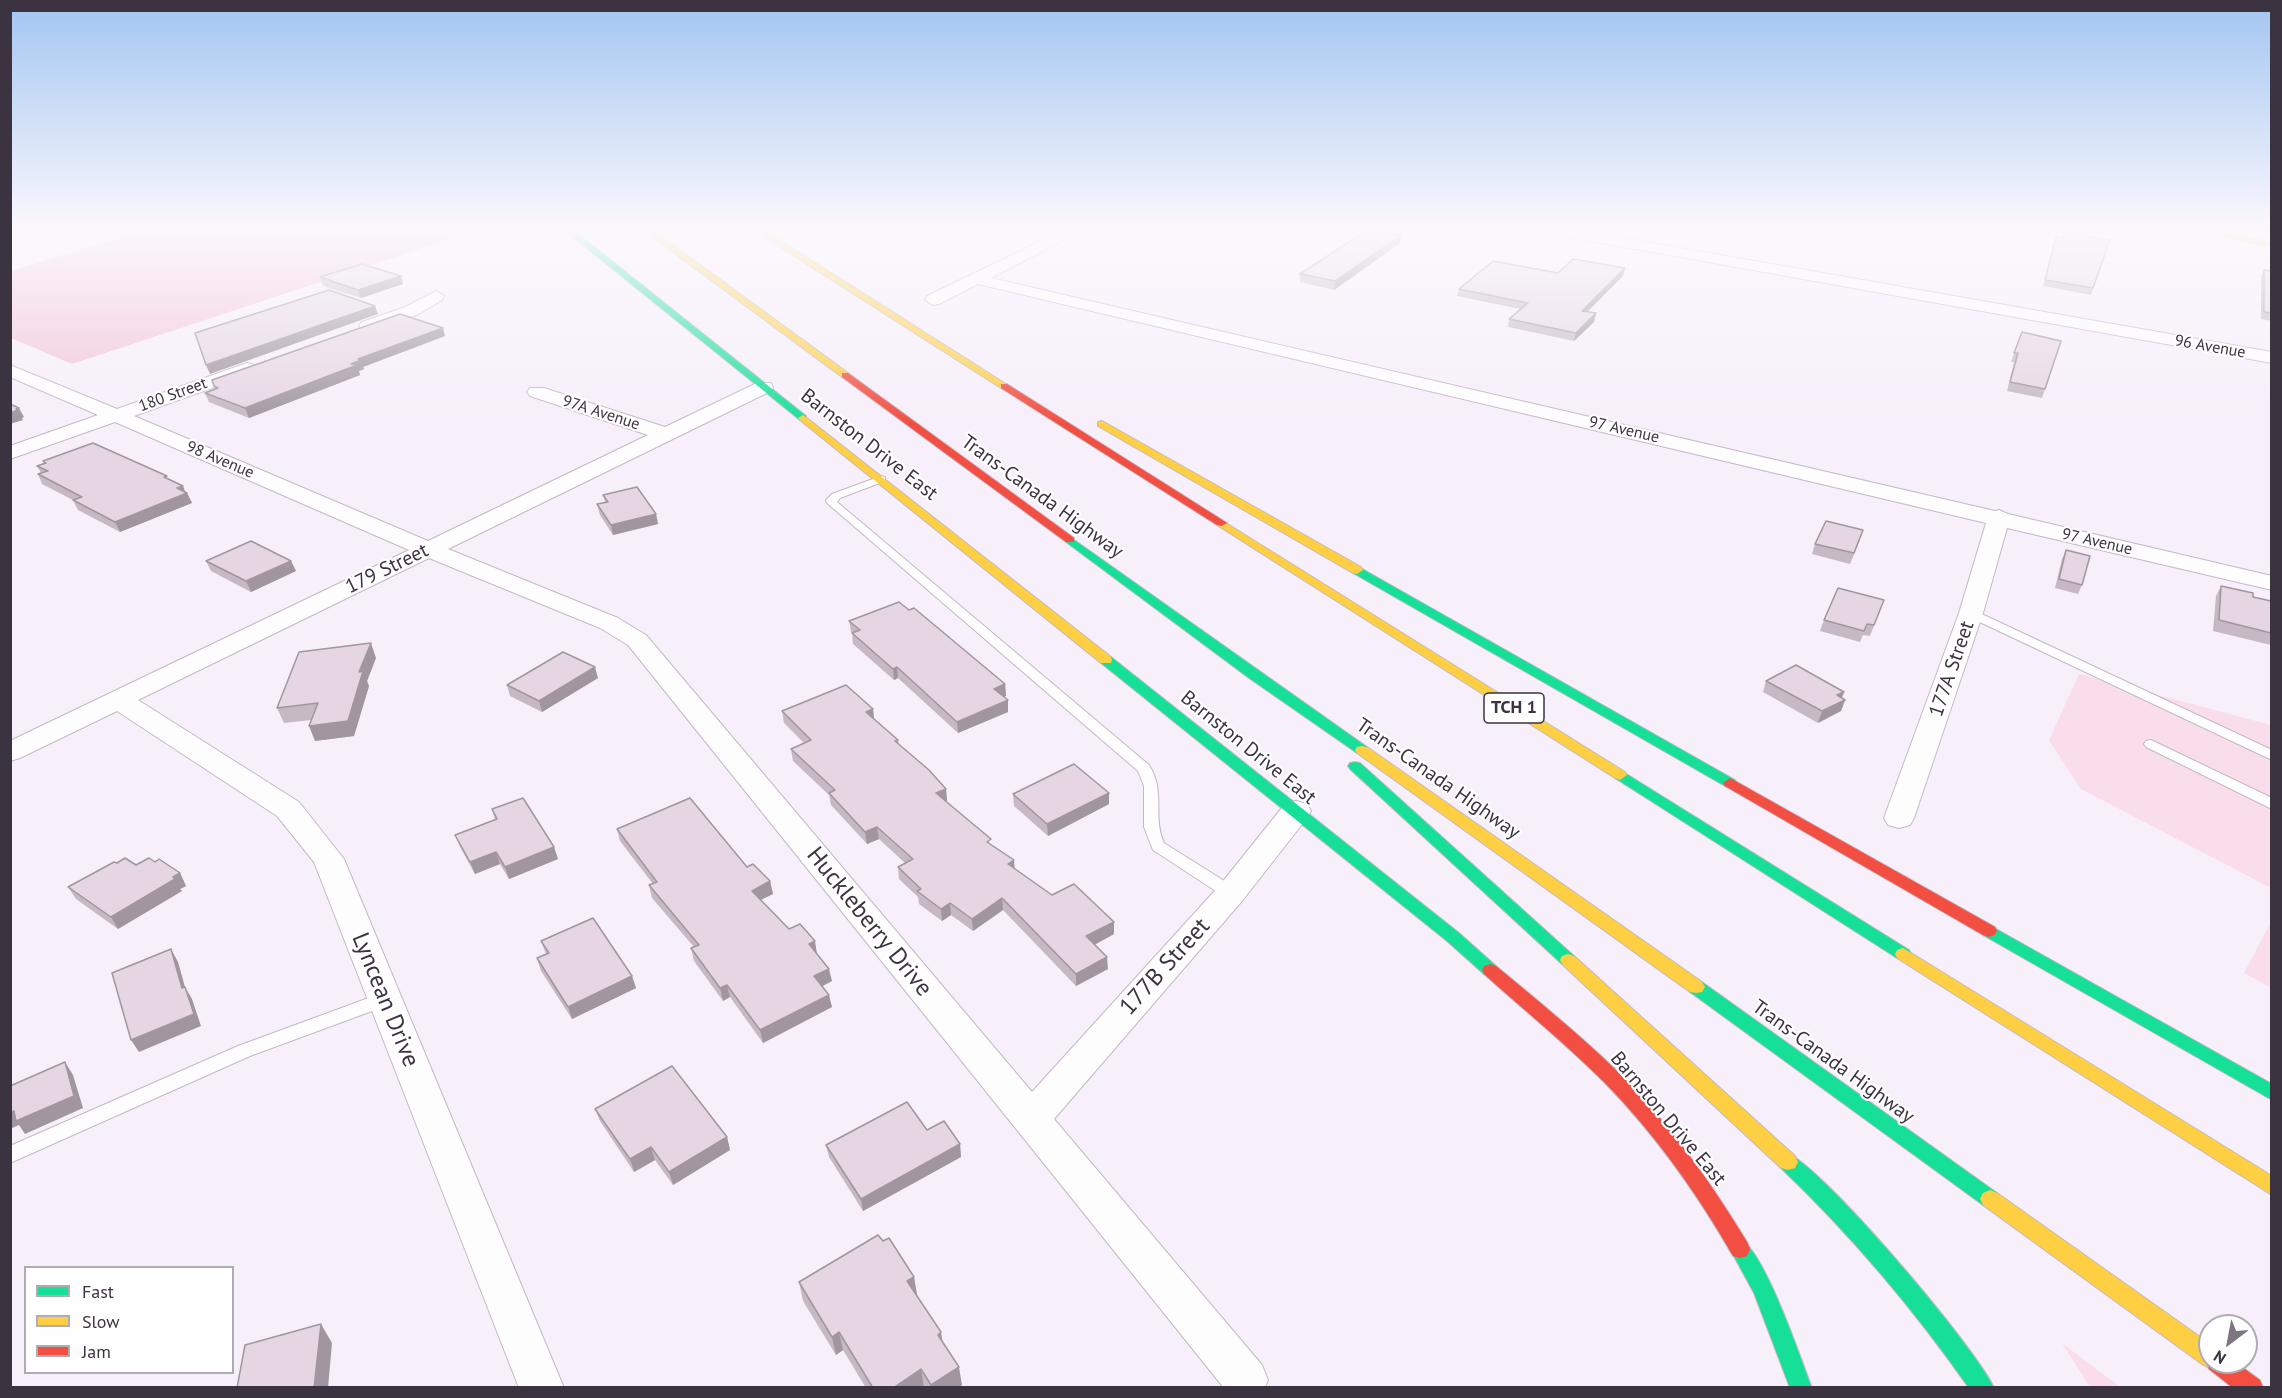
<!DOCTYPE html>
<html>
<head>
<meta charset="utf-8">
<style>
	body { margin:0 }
	#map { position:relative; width:2282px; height:1398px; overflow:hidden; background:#f7effa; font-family:"PT Sans",sans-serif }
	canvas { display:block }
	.frame { position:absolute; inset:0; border:12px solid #3c3340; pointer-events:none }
	.legend { position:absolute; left:24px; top:1266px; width:210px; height:108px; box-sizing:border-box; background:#fefefe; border:2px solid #b0adb2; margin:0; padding:8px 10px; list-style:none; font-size:18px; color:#3c3340 }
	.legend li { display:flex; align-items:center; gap:12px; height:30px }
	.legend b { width:30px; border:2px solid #b0adb2 }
	.north { position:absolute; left:2198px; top:1314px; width:60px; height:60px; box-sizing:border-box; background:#fefefe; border:2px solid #b0adb2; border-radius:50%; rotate:212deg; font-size:16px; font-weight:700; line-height:24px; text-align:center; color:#3c3340 }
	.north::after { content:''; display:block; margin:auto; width:21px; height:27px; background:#7d7581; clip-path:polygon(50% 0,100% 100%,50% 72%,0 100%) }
</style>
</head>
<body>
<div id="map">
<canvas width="2282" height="1398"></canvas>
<div class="frame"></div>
<ul class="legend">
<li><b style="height:8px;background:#16e098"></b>Fast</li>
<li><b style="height:8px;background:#ffcf43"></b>Slow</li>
<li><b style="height:8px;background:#f24e42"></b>Jam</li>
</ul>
<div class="north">N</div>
</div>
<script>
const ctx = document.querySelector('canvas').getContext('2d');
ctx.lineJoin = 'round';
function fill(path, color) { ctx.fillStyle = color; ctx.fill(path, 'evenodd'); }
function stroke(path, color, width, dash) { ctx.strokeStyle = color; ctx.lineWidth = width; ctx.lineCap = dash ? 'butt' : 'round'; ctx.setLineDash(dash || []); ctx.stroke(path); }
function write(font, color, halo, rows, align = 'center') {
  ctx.font = font + ' "PT Sans",sans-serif'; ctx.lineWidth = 4.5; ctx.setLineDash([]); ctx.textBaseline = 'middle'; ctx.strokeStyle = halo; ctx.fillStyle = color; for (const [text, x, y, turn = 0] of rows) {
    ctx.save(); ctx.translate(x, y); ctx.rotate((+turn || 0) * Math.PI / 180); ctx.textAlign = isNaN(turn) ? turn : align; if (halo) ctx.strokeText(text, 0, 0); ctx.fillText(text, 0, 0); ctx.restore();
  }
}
fill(new Path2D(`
	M2079,674L2271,725V888L2081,789L2049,740Z
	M2271,922L2272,988H2271L2244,973Z
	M2062,1343L2120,1387H2090Z`), '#faddea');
fill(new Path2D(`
	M107,229H480L72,364L11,338V271L125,236Z`), '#f2c5d8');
const lane = new Path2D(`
	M881,476L885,477V481L840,498L837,502L1149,765C1166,791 1152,817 1164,843L1237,889L1239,893L1237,897H1225L1153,850L1144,827V786L1138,771L827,503L826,500L832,494Z
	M1971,609L2272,750V760L1967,616L1965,613L1967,610Z
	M2151,740L2272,798V809L2146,747L2144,744L2146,741Z
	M385,992L391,994L394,999L391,1004L250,1056L10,1163V1146L238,1046Z`);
const street = new Path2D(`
	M1066,229H1085L991,278L1995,511L1999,510L2008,514L2272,576V590L2007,528L1983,613L1914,818L1910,825L1899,828L1888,825L1884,818L1959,613L1986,523L978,284L939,304L933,305L925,300L927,296Z
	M1539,229H1573L2272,352V363L1546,233Z
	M436,291L444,296L442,300L417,315L368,331L362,330L359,326L362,322L405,307Z
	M247,363L254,365L256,369L254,373L134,416L428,541L648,435L530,396L527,392L530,388H544L665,427L757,383H771L773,387L771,391L448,549L618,618L646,635L1032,1092L1220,885L1285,804L1296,801L1307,804L1311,811L1307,818L1242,901L1054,1119L1262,1365L1268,1380L1265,1388H1224L628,645L600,628L429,558L138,700L299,802L344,859L564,1388H519L314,862L277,816L117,711L20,758L10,761V741L409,550L115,422L10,459V446L98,415L10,377V365L117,409Z`);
const fast = new Path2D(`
	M563,229H572L806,416V420H800Z
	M1070,537L1367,747L1369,750L1367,753H1357L1249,678L1066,542V538Z
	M1357,566L1735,780L1737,783L1730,788L1725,786L1353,573L1351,570L1353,567Z
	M1106,656L1111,657L1459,933L1496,966L1498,970L1496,974L1490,976L1484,974L1447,941L1101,663L1100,660Z
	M1355,762L1360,763L1574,956L1576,960L1574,964L1568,966L1562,964L1350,769L1348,766L1350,763Z
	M1620,770L1909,950L1911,954L1909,958L1903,960L1897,958L1615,778L1613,775Z
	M1989,925L2272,1084V1100L1983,935L1981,931L1983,927Z
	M1696,981L1702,982L1997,1193L2000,1199L1997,1205L1990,1208L1983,1205L1690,992L1687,987L1690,982Z
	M1788,1154C1822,1166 1978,1350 1994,1388H1969C1913,1308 1851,1235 1781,1168L1778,1162L1781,1156Z
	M1740,1240C1764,1249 1801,1360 1812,1388H1790L1754,1293L1730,1249L1733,1242Z`);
const slow = new Path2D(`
	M642,229H651L848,373V377H842Z
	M752,229H762L1009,386L1001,388Z
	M2196,229H2211L2272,243V247Z
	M803,415L1111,657L1112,660L1111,663H1101L800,420L798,418Z
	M1102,421L1361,567L1363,570L1357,574L1353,573L1098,426V422Z
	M1221,520L1625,772L1627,775L1620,780L1615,778L1217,525L1215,523Z
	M1362,746L1367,747L1702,982L1705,987L1702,992L1696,993L1690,992L1357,753L1355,750L1357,747Z
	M1903,948L2272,1176V1195L1897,958L1895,954L1897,950Z
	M1568,954L1574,956L1795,1156L1798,1162L1795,1168L1788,1170L1781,1168L1562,964L1560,960L1562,956Z
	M1990,1190L1997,1193L2210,1344V1362H2219L2218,1364L2210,1368L2202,1364L1983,1205L1980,1199L1983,1193Z`);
const jam = new Path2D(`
	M842,373H848L1074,538V542H1066L842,377Z
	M1001,384H1007L1227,523L1221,526L1217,525L1001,388Z
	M1730,778L1995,927L1997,931L1995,935L1989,937L1983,935L1725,786L1723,783Z
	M1490,964L1496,966C1537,1000 1579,1034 1617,1071C1668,1122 1710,1181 1747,1242L1750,1249L1747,1256L1740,1258L1733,1256C1697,1193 1655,1134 1604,1082C1566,1044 1524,1010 1484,974L1482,970L1484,966Z
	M2210,1354V1362H2235L2260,1380L2263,1388H2233L2209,1369L2206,1362Z`);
stroke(lane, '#c1bac5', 2);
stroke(street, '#c1bac5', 2);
stroke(fast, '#c1bac5', 2);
stroke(slow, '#c1bac5', 2);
stroke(jam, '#c1bac5', 2);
fill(lane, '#fefdfe');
fill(street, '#fefdfe');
fill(fast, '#16e098');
fill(slow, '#ffcf43');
fill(jam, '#f24e42');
fill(new Path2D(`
	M1641,229H1668L1664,233Z
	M1401,235L1400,243L1334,290L1300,282V274Z
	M2086,236L2110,240L2091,295L2043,286L2056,237L2062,238Z
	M1625,268L1623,276L1587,312L1596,313L1594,322L1574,341L1508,327L1509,319L1520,309L1457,296L1459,289L1558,273Z
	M2264,270L2271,271V321L2261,319V276Z
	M401,276L403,284L361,298L323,286L320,277Z
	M2022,332L2045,389L2042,398L2007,391L2014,362H2011Z
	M445,336L363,367L364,369L359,371L360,375L249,418L209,402L205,393L215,389L212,380Z
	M43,461L168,479L187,493L192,503L120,532L78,510L73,500L42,484L38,474L41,473L37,466L44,463Z
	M603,495L656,514L658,524L613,535L600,515L597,504L605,502Z
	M1860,540L1850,564L1812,554L1815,544Z
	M2066,550L2082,585L2078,594L2055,588L2062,559Z
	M206,561H291L296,571L251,592L211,571Z
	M2221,586L2253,597L2271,601V645L2213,631L2216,596Z
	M1884,600L1870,636L1863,635L1860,642L1820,631L1824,620Z
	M849,621L1005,684L1006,696L1003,697L1008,700V712L958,733L898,678L894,680L853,644L852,633H853L851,632Z
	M376,658L367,681L369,686L354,736L315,741L311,720L284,723L277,708Z
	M598,678L542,712L510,696L507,685Z
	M1766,681L1844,692L1842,698L1845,700L1841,711L1818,723L1763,692Z
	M873,709L874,719L898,740L899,744L946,789L947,801H946L992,846L1014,860V869L1052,895L1114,934L1095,944L1108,969L1076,986L1003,910L973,931L951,915L942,921L919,904L918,897L899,879L898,867L905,863L879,839L867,844L831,805L829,795L793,761L791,749L804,743L784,723L782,711Z
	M1013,794L1109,804L1048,836L1014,806Z
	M492,809L554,847L558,859L509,879L500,864L475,874L460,847L455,835L495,820Z
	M617,829L747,867L770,881L773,894L761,900L789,929L817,954L832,981L822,986L832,1007L763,1043L730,997L723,1001L694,961L691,948L694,947L652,898L649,885L653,884L620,841Z
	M155,862L180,873L186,886L180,889L182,891L118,929L76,899L68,887L117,863L136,865Z
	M541,941L632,976L636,988L572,1019L541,971L537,958L546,954Z
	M595,1109L727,1137L730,1150L673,1185L655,1160L634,1172L600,1121Z
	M927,1130L960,1144L961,1157L863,1211L829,1157L826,1145Z
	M883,1241L914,1277L917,1295V1296L943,1342L962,1385L958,1388H866L843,1350L836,1355L803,1301L799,1282Z`), '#c6b8c4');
fill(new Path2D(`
	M1401,235L1400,243L1334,290L1335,281Z
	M1625,268L1623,276L1580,319L1582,311Z
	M401,276L403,284L361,298L358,290Z
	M375,306L378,314L210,374L206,365Z
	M1596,313L1594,322L1574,341L1576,333Z
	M443,328L445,336L363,367L364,369L359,371L360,375L249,418L245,408L351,364L358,359Z
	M19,408L24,417L22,418L23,420L10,424V413L16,409Z
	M183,486L186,494L187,493L192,503L120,532L115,522Z
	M656,514L658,524L613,535L611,525Z
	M291,561L296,571L251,592L246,581Z
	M371,643L376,658L367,681L369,686L354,736L315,741L309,726L359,672Z
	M595,667L598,678L542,712L539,701Z
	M897,667L898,678L894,680L893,669Z
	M1005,684L1006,696L995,700L994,689Z
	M1844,692L1840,702L1845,700L1841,711L1818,723L1822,711L1837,695Z
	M1008,700V712L958,733L957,722Z
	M873,709L874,720L866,712Z
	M946,789L947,801L938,805L936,793Z
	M1109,793V804L1048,836L1047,824Z
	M877,827L879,839L867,844L865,832Z
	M554,847L558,859L509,879L505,867Z
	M496,852L500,864L475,874L470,862Z
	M1014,860L1015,872L1008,864Z
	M180,873L186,886L180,889L182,891L118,929L111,917Z
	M770,881L773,894L754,903L752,891Z
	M1002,898L1003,910L973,931L972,919Z
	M950,903L951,915L942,921L941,909Z
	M1114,922V934L1087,949L1086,936Z
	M815,941L817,954L809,944Z
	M171,949L178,962L185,987L192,999L201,1026L139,1052L131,1040L182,988Z
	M1107,957L1108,969L1076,986V974Z
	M829,969L832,981L817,989L814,976Z
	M632,976L636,988L572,1019L568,1007Z
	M727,985L730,997L723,1001L720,988Z
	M829,995L832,1007L763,1043L760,1030Z
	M65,1062L73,1075L83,1108L25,1134L19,1125L10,1129V1112Z
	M727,1137L730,1150L673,1185L669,1172Z
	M960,1144L961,1157L863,1211L861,1199Z
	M651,1147L655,1160L634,1172L630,1159Z
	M914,1277L917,1295L910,1299L907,1281Z
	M321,1324L332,1343L328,1388H314Z
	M839,1332L843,1350L836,1355L832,1337Z
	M941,1332L944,1351L938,1335Z
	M959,1367L962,1385L958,1388H931V1385Z
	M921,1369L924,1388H893Z`), '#a196a0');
const building = new Path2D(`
	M1369,229L1401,235L1335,281L1300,274Z
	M2065,229H2088L2086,236L2110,240L2093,288L2045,280L2056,237L2063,238Z
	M1573,259L1625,268L1582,311L1596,313L1576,333L1509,319L1528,303L1459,289L1493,261L1558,273Z
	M362,264L401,276L358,290L320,277Z
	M2264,270L2271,271V313L2264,312Z
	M329,290L375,306L206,365L195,333Z
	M400,314L443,328L358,359L361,360L351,364L357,365L245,408L205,393L218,388L214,386L212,380Z
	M2022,332L2061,341L2045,389L2010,382L2018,353H2014Z
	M10,404L19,408L16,409L18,410L10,413Z
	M93,443L167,476L164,477L183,486L177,488L187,493L115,522L73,500L82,497L38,474L48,471L37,466L46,463L43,461Z
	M637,487L656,514L611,525L597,504L608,502L603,495Z
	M1826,521L1863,530L1854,553L1815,544Z
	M251,541L291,561L246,581L206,561Z
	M2066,550L2090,556L2082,585L2059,579Z
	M2221,586L2253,593V597L2271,601V633L2219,620Z
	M1838,588L1884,600L1874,625L1867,624L1864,631L1824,620Z
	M899,602L909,610L914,608L1005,684L994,689L1008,700L957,722L897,667L893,669L852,633L860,630L849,621Z
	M371,643L359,672L363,671L348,721L309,726L318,703L277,708L299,652Z
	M563,652L595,667L539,701L507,685Z
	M1796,665L1844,692L1837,695L1845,700L1822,711L1766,681Z
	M846,685L873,709L866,712L898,740L895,741L929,770L946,789L936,793L991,839L987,842L1014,860L1008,864L1052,895L1074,884L1114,922L1086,936L1107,957L1076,974L1002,898L972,919L950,903L941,909L917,891L921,889L898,867L913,859L877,827L865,832L829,793L835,790L791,749L811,740L782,711Z
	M1074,764L1109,793L1047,824L1013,794Z
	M523,798L554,847L505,867L496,852L470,862L455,835L497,819L492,809Z
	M690,798L747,867L753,864L770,881L752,891L789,929L800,924L815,941L809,944L829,969L814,976L829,995L760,1030L727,985L720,988L691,948L699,945L649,885L657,882L617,829Z
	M125,858L136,865L149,858L155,862L159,859L180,873L173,877L175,879L111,917L68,887L114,862L117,863Z
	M593,918L632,976L568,1007L537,958L549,953L541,941Z
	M171,949L182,988L185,987L194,1014L131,1040L112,973Z
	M65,1062L74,1096L16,1121L14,1111L10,1112V1086Z
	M672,1066L727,1137L669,1172L651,1147L630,1159L595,1109Z
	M907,1102L927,1130L944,1121L960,1144L861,1199L826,1145Z
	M878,1235L883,1241L889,1238L914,1277L907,1281L941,1332L938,1335L959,1367L931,1385L921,1369L893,1388H873L839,1332L832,1337L799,1282Z
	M321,1324L314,1388H237L245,1345Z`);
fill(building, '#e6d6e4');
stroke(building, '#a196a0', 1.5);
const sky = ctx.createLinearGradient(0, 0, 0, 425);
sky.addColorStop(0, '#a2c5f1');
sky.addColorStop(0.54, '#fbf8fd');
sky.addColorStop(1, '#fbf8fd00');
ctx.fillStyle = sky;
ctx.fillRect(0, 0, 2282, 425);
write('16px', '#3c3340', '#fefefe', [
	["96 Avenue",2210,347,10],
	["180 Street",173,395,-20],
	["97A Avenue",601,413,18],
	["97 Avenue",1624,430,13],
	["98 Avenue",220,460,23],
	["97 Avenue",2097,542,13]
]);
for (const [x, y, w] of [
	[1514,708,60]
]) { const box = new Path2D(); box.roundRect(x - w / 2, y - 15, w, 30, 4.5); ctx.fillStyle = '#fefefe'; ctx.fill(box); stroke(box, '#3c3340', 1.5); }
write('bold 18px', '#3c3340', null, [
	["TCH 1",1514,708]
]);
write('20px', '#3c3340', '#fefefe', [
	["Barnston Drive East",869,445,38],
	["Trans-Canada Highway",1042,497,36],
	["179 Street",387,569,-26],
	["177A Street",1952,669,-71],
	["Barnston Drive East",1248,748,39],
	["Trans-Canada Highway",1438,779,35],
	["Trans-Canada Highway",1833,1062,36],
	["Barnston Drive East",1668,1119,50]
]);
write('24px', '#3c3340', '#fefefe', [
	["Huckleberry Drive",869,922,51],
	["177B Street",1165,967,-48],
	["Lyncean Drive",385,1000,68]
]);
</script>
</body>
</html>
